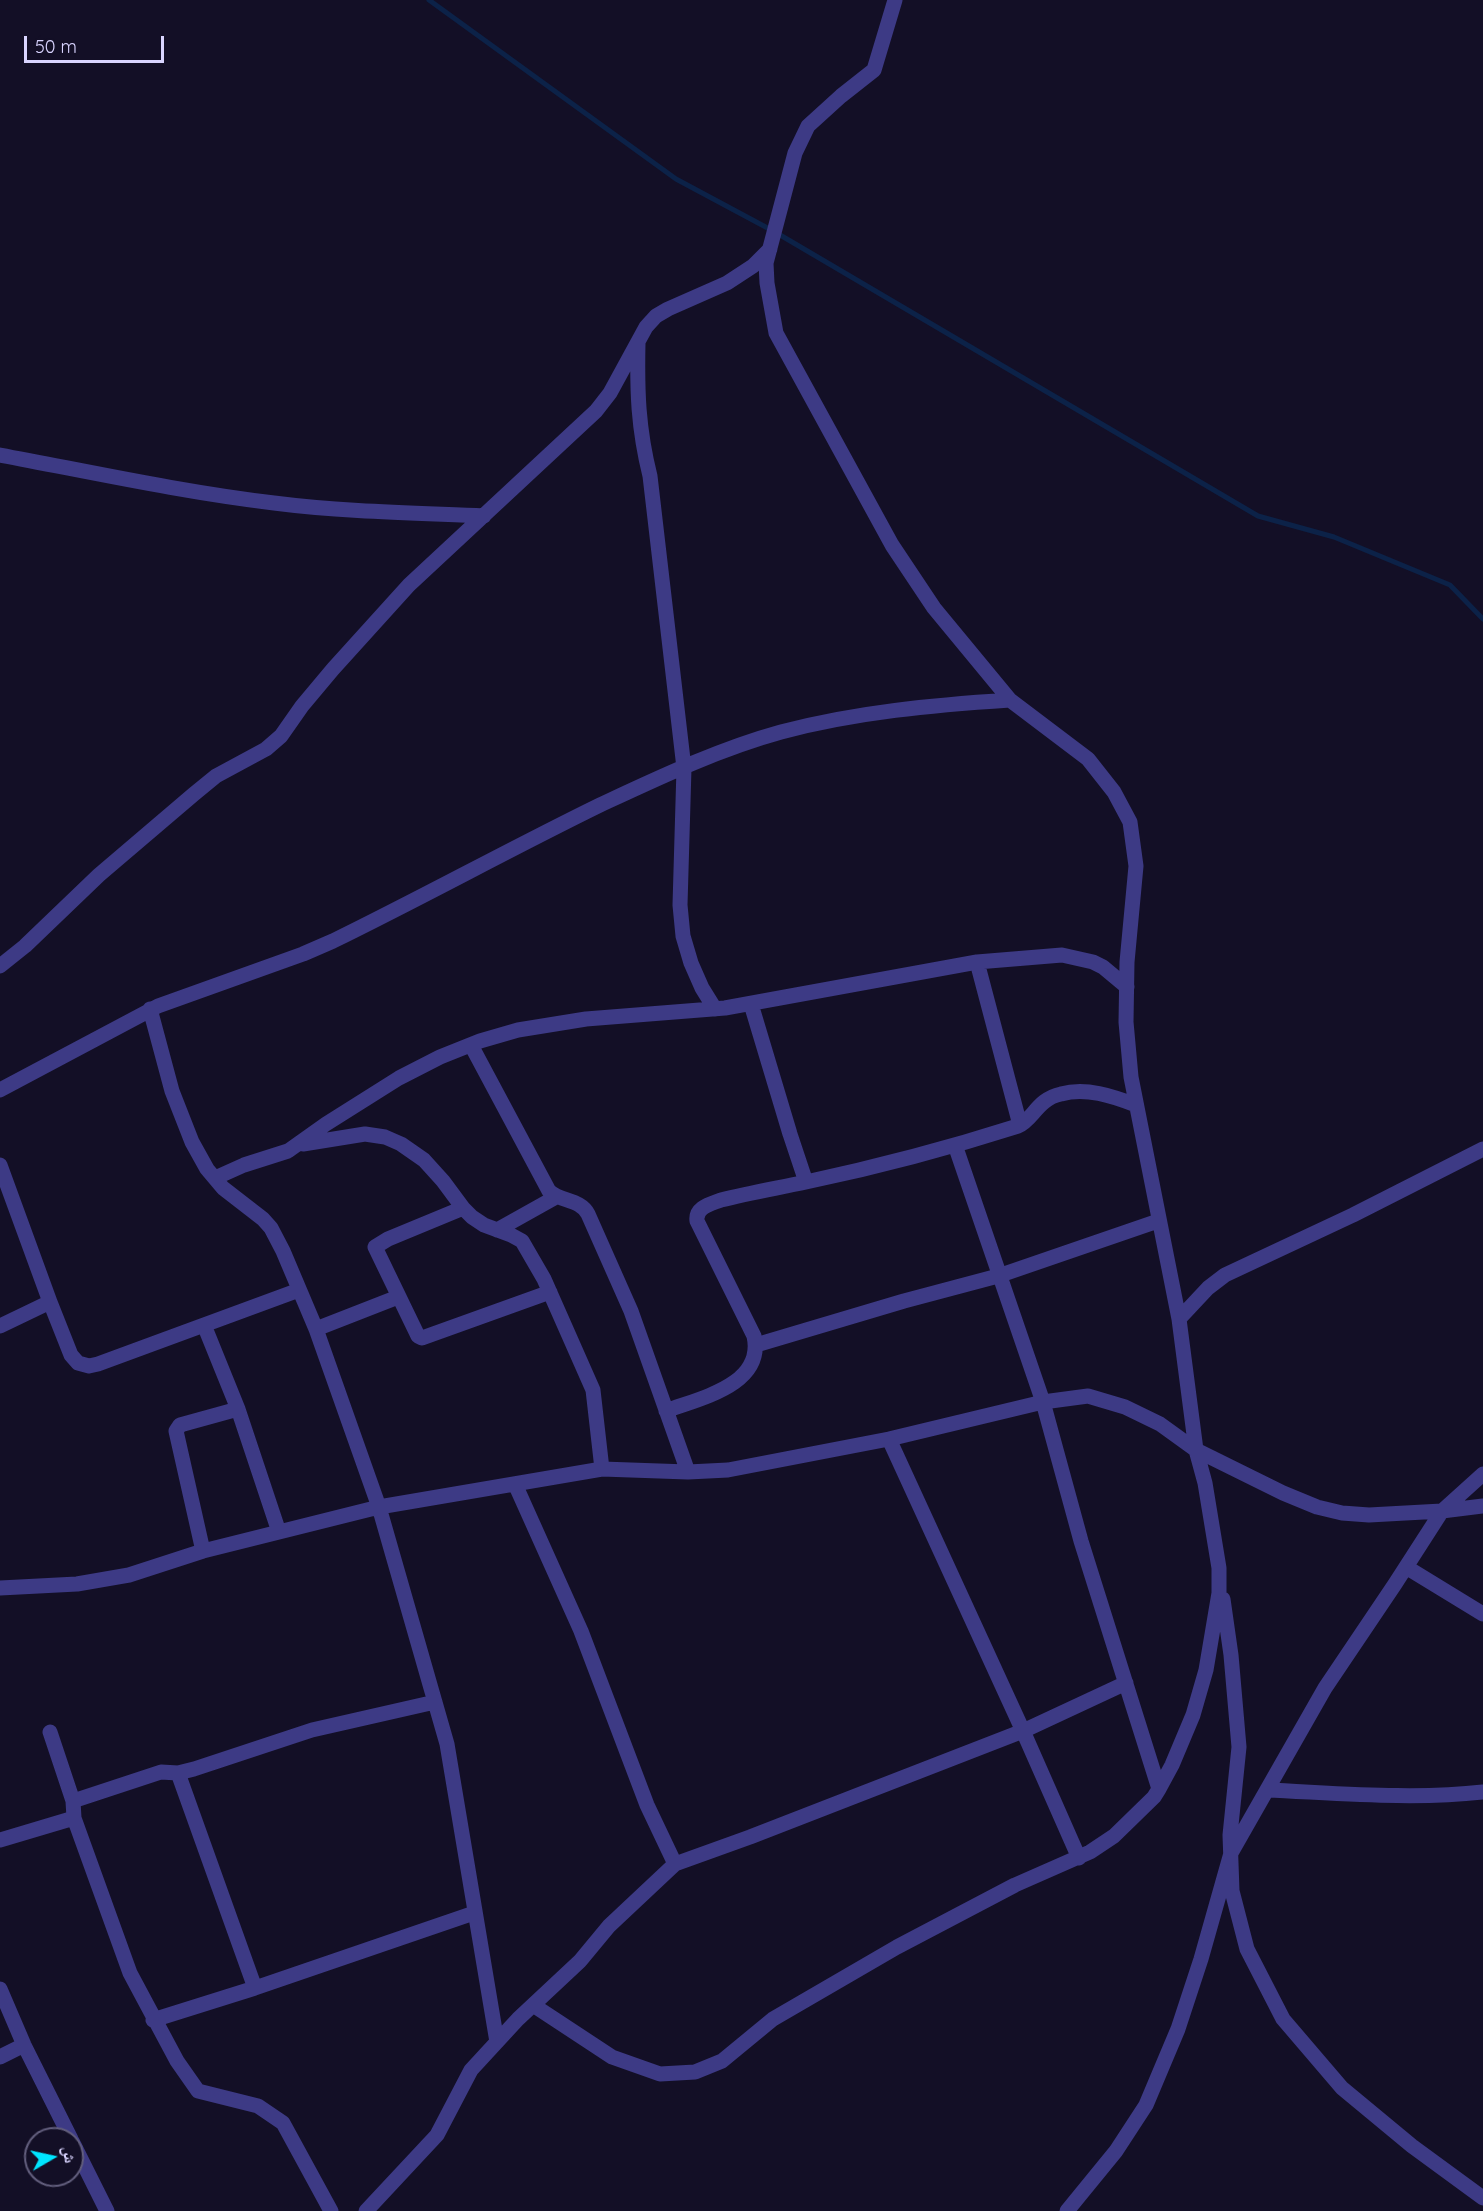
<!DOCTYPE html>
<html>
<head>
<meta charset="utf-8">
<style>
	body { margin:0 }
	#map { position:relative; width:1483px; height:2211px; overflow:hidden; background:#130f26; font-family:Quicksand,"Noto Naskh Arabic",sans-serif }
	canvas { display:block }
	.north { position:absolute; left:24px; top:2127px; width:60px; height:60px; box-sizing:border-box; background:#130f26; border:2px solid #625e7d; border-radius:50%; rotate:81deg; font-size:16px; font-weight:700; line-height:24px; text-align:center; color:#d9d4ff }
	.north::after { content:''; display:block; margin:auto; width:21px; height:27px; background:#00e5ff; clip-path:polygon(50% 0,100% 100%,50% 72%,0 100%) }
	.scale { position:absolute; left:24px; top:36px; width:140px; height:27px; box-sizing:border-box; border:3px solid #d9d4ff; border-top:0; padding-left:8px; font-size:18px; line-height:21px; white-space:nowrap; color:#d9d4ff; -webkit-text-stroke:4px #130f26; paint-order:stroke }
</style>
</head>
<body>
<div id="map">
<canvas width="1483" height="2211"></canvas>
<div class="north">ش</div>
<div class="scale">50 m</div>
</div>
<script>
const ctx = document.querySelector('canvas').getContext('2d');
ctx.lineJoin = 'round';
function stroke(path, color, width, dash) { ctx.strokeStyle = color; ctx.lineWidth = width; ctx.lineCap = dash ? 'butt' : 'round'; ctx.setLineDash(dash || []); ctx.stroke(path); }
stroke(new Path2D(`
	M429,0L676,179L775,232L1258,516L1334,537L1450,585L1483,619`), '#0c2248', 5);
stroke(new Path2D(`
	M638,343C637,391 638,428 650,476L684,768L680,905L683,936L691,963L702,988L715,1009
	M0,455C91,472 182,492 274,503C344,512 414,513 484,516
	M977,962L1020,1125
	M0,966L25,946L99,875L194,794L216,776L266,749L281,736L302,706L333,669L409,585L596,411L610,393L646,327L656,316L668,309L727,283L753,266L770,249
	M751,1004L790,1134L806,1182
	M150,1009L172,1091L192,1142L207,1169L223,1188L263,1219L271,1228L283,1251L316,1329L379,1507L447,1744L497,2042
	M471,1045L549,1191C561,1202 580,1199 588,1214L631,1311L688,1472
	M0,1090L158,1006L303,954L333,941C423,897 510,849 600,805C658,778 719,749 781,732C856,712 934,705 1010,700
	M303,1144L365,1134L385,1137L401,1144L424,1160L443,1181L463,1208L472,1217L484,1225L511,1235L522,1241L544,1279L593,1390L602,1469
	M955,1145L1043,1402L1081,1541L1159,1789
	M0,1165L50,1302L71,1355L78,1363L89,1366L98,1364L299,1290
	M215,1178L244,1165L288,1151L326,1124L399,1078L440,1057L480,1041L518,1030L586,1019L725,1008L977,962L1062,955L1093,962L1103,967L1127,987
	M463,1208L388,1239L375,1247L418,1336L422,1338L550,1292
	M497,1230L556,1197
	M1179,1319L1208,1288L1225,1275L1353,1215L1483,1149
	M204,1325L238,1409L279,1532
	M0,1326L50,1302
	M316,1329L398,1297
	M756,1345L904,1301L998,1276L1158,1221
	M666,1411C700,1398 765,1385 754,1336L697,1221C695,1207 711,1204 721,1200C749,1193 778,1188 806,1182C877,1167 949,1148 1018,1126C1033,1120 1037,1099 1061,1094C1086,1087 1112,1096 1136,1105
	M889,1439L1023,1731L1079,1858
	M515,1484L581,1631L647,1805L675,1864
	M203,1551L176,1431L180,1425L238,1409
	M1406,1567L1483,1614
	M0,1588L77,1584L129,1575L203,1551L379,1507L602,1469L688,1472L728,1470L889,1439L1043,1402L1088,1396L1125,1407L1160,1424L1196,1450L1283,1493L1317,1507L1342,1513L1369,1515L1442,1511L1483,1474
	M1223,1599L1231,1655L1239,1747L1230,1835L1232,1891L1247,1949L1283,2019L1342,2088L1412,2146L1483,2198
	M50,1732L73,1801L74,1818L130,1973L177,2061L198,2091L258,2106L283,2123L331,2211
	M178,1773L255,1988
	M1267,1790C1337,1793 1413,1800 1483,1792
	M73,1801L161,1772L178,1773L194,1769L312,1730L435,1702
	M0,1840L74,1818
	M0,1989L24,2045L71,2139
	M533,2005L612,2057L660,2074L695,2072L722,2061L773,2019L897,1947L1015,1885L1090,1852L1114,1836L1154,1797L1159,1789L1172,1765L1193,1715L1206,1670L1219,1593V1568L1205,1483L1196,1450L1179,1319L1131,1077L1126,1022L1127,962L1136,866L1130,822L1114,792L1088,759L1010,700L934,608L892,545L776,333L767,283L766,263L795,153L808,126L841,96L874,70L895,0
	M153,2020L255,1988L474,1913
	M0,2057L24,2045
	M72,2141L107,2211
	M366,2211L437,2135L471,2070L518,2019L580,1961L609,1926L675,1864L750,1837L1023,1731L1126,1683
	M1067,2211L1116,2151L1146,2105L1178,2029L1201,1959L1231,1853L1325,1688L1395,1584L1442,1511L1483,1506`), '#3d3a85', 15);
</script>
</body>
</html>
